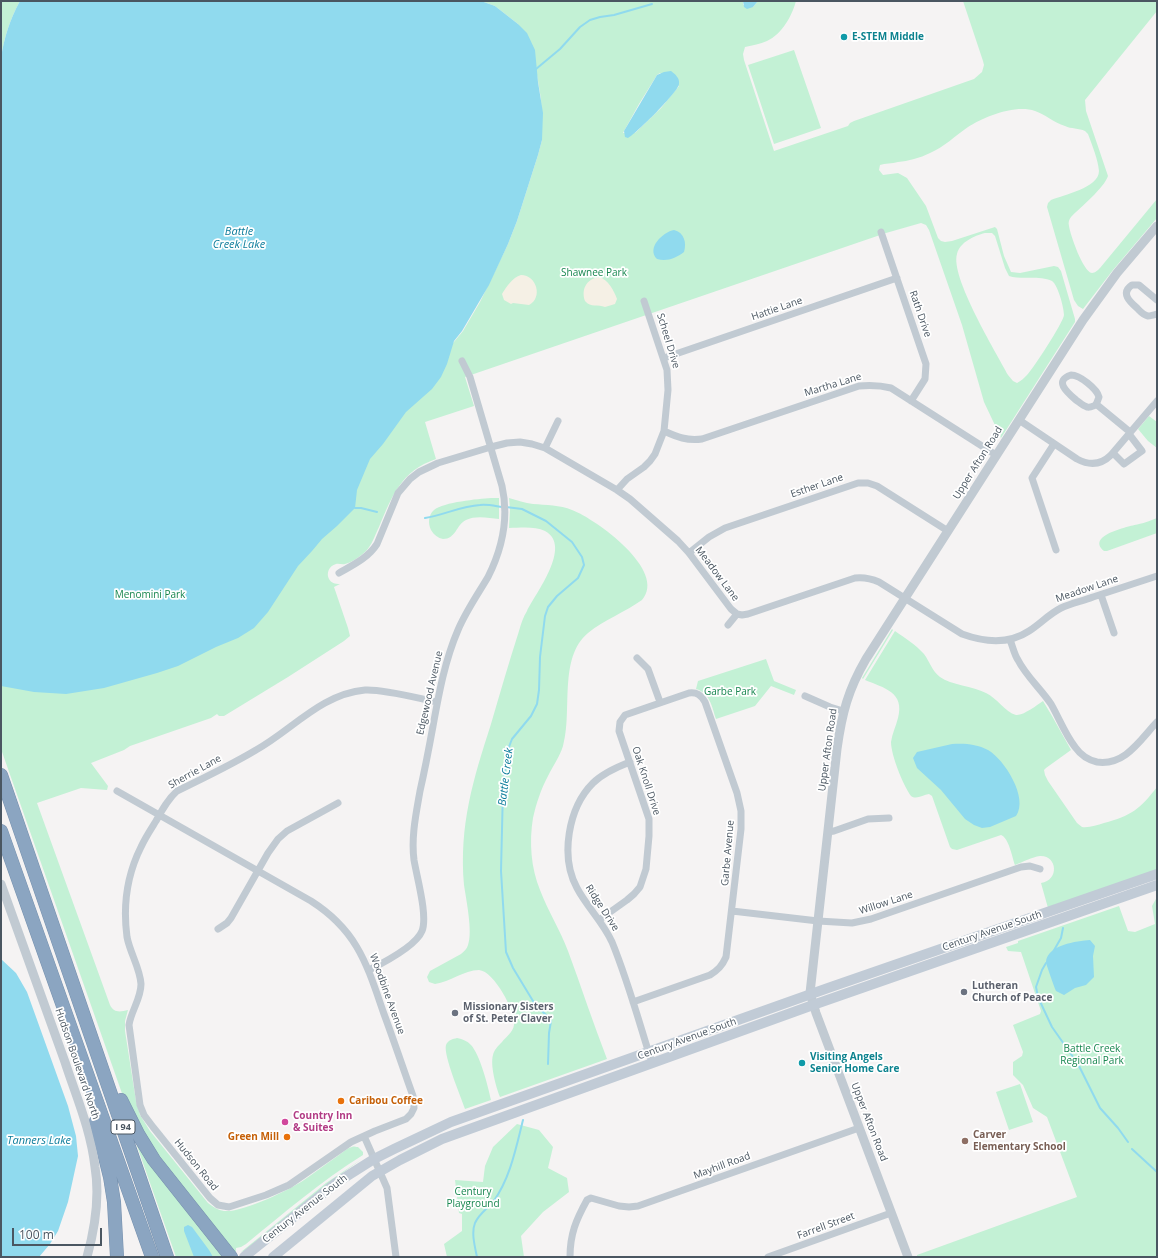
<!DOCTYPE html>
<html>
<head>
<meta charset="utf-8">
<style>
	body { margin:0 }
	#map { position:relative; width:1158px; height:1258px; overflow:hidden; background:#f5f3f3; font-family:"Open Sans",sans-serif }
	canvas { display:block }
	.frame { position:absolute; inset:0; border:2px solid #4a5661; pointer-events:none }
	.scale { position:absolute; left:12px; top:1228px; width:90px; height:18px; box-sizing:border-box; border:2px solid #4a5661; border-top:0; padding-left:5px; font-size:12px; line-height:14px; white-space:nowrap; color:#4a5661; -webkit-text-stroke:3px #fff; paint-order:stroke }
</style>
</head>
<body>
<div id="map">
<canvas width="1158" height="1258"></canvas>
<div class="frame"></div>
<div class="scale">100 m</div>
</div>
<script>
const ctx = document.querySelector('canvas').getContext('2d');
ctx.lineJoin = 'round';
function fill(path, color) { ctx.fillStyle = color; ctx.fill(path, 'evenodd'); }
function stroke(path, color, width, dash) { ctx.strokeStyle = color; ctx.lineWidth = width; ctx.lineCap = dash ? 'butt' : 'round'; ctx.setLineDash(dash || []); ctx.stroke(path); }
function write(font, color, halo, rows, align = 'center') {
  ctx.font = font + ' "Open Sans",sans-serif'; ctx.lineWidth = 3.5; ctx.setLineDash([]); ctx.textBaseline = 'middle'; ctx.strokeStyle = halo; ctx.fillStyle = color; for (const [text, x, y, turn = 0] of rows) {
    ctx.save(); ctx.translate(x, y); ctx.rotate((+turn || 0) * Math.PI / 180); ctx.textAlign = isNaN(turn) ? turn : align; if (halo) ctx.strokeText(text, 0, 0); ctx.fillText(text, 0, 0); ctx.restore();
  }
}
fill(new Path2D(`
	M1,1H20C10,19 4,38 1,58Z
	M481,1H743V5L753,7L758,1H796C792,16 782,34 767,41C760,44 753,45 745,47L743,54L744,60L774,151L848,126L850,123L854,121L974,79L982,72L984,65L983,61L963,1H1157V11L1085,100L1086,111L1108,176C1104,188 1081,207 1071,217C1069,220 1068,222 1069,226C1070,234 1083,272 1092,273C1095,273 1098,270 1100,268L1157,199V218L1113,270L1083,309L1078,306L1074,300L1047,207L1048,203L1051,200C1063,195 1099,188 1099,171C1098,159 1092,145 1088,134L1085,131C1079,128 1071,129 1065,126C1054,123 1045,114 1035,111C1015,104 984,117 968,127C955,136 944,147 930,153C920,158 908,161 898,162C892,164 885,163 880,165L879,170L883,175L898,173L907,178L926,206L938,238L941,241L945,242L952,241L995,227L997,229L1004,256L1011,272L1020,273L1054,266L1058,267L1061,271L1075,319V322L1001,438L984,402L962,325L929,230L926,225L921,223L886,233L465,377L474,406L425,422L436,459C401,471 392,496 379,527C375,535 372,545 366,551C361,556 351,563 345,564C342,565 339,563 336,564C329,566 326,573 329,579C331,583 335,584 340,584L334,587L348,628L350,636L344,641L288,677L224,716H219L217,714L211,718L130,746L124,750L91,763L108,786L107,790L81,788L37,803L110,1005C114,1013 120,1012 128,1010L125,1021V1031L136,1101L140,1115L150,1131L208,1203C213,1207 218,1210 224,1211C242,1213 289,1190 304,1180C316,1172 327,1163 339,1155C343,1152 347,1148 352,1147C354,1146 355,1147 358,1147L363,1152V1155C321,1181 284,1213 246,1244L241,1247L236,1248V1252L233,1251L162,1166L125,1102L1,749V503L453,343L463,331L480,302L508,244L517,221L538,155L542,140L541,99L536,69L518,24L495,6ZM660,73L679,86L661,108L635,133H623L639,104L657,75ZM985,233H992L995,236L1005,268L1009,276C1020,280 1040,275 1052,281C1058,285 1064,308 1064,315C1063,323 1033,369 1027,375C1024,378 1021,381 1017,383L1013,381L1008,375C996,352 950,277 957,254C960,242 974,236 985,233Z
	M794,50L821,128L774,144L748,65Z
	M1149,416L1157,422V448L1148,441L1138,429Z
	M491,498H499V519C489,518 476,515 466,520C456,525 456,539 443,539C438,538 434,535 431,530C428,524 428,515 434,510C444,502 478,499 491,498Z
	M509,498C517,500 525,503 533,504C546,505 560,505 572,510C596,519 668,571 642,600C625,612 604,620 588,633C558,658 573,711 563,746C560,756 553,766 548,776C541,789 536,804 533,818C529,842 531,868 540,890C548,911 560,930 568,951C581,986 593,1023 607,1059L500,1097C496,1087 490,1065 493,1055C494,1050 498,1046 502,1042C506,1037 513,1032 514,1025C516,1012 494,971 479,970C464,970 450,982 435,984L429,982L427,977L430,971L461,954C464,951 467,949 468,945C473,932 466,899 464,885C459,825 473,780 491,724C500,693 509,662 519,631C521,624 523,617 527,611C535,594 573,546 545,531C535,526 520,528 509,528L510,509Z
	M1157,518V533L1107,551H1104C1085,535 1131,526 1139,524C1145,523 1151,520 1157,518Z
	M892,629L893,630L863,679L862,678Z
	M895,631C905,638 916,645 924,654C930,662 932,671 940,677C951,685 973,686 986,693C997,698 1005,712 1016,715C1023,716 1037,705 1043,701L1052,716L1071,750L1046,768L1044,770L1045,775L1048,781L1077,823L1082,827C1089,828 1097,825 1104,823C1131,816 1140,809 1157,787V870L1048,908L1041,883C1060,880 1057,855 1040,856C1032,857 1023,862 1015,865C1012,857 1009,838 1001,835L957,850L952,849L950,847L932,796L929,794C923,795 916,800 911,796C903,785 891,755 891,742C892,734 896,726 898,718C905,692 884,688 865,680Z
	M766,659L774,681L796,690L794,695L771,686L755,706L716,719C712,707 710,693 696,689L698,681Z
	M1157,897V1257H917V1255L1077,1197L1047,1117L1033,1108L1023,1085L1013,1075V1062L1022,1056L1023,1052L1013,1025L1040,1014L1041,1011L1021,952L1008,951L1006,947L1018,943V941L1119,906L1128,931L1135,932L1155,924L1152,906Z
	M457,1038C463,1039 467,1041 471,1045C480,1055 488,1086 491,1100L465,1109C461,1097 443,1055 446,1045C448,1040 453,1039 457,1038Z
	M1020,1084L1033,1122L1009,1130L996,1092Z
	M517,1124L539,1130L553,1147L548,1168L567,1178L569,1192L543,1212L521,1236L524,1257H447L444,1244L462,1231V1214L459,1213L455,1180L483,1182L485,1166L493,1147Z
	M130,1126L227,1257H176Z
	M362,1159L341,1174L244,1251L241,1252L326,1183Z`), '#c3f1d5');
fill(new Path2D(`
	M521,275C537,275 543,298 529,305L513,303L511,304L504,300L502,294C507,286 512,278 521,275Z
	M599,277C608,279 614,291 617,299L615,304L605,307C598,304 591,308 585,301C581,290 586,279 599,277Z`), '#f5f0e5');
fill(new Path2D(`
	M20,1H481L495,6L518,24L527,33L535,50L538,82L543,113L542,140L538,155L517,221L508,244L489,285L462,331L454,341L447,364L441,377L432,389L406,412L383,444L370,459L357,490L355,508L337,526L322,539L312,551L298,566L268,612L254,628L238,638L216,647L178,666L157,673L104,688L66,694L34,692L1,686V58C4,38 10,19 20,1Z
	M743,1H758L753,7L747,9L744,7Z
	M671,71C675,74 680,78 679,84C679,91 636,134 628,138L625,137L624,131L657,75L664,72Z
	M674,230C684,232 687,243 684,252C676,258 667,262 657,259C646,248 663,232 674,230Z
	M952,744C964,743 977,744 988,750C1004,759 1029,798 1016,816L990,827L982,828L974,825L965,819L941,790L917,768L913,758L917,752Z
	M1090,940L1095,946L1093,956L1094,977L1086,985L1075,988L1064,995L1056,991C1054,986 1046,964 1046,962C1047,945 1077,941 1090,940Z
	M1,959L16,973L27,992L68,1106L76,1136L78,1156L68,1202L58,1231L50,1244L39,1257H1Z
	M188,1225L192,1227L209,1250L213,1257H194L184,1231V1227Z`), '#90daee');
stroke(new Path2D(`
	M536,69L560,49L580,27L590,20L600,17L614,15L652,4
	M506,507L522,509L546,521L572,542L582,557L584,565L578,578L557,596L548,607L545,616L540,657L539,690L537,704L531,716L512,739L507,752L503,788L501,871L506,952L513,968L533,1001L538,1007L549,1018L551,1021L549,1033L548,1064
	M355,508H361L377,512
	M425,518C444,515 461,506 480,505C487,504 495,506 502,507
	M1053,952L1061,938L1063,928
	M1046,963L1042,970L1036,987L1038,997L1044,1010L1052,1027L1078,1064L1100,1108L1118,1128L1128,1142
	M1132,1149L1157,1172
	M477,1257C475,1247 471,1233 475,1223C479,1214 487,1209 493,1202C510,1179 516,1148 523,1120`), '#90daee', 2);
const motorway = new Path2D(`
	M1,775L167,1257
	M1,831L152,1257
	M121,1100L138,1134L154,1160L231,1257
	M96,1121L110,1177L114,1202L117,1257`);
stroke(motorway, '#7690ad', 14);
stroke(new Path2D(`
	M881,232L926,364L925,379L911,401
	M1157,300L1139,285H1132C1120,293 1130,302 1137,308C1140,311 1143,315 1148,316C1151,316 1154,315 1157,314
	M664,358L897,278
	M1071,375C1080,375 1097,389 1099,397L1096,405C1093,406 1090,408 1087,407C1083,406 1079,402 1076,400C1068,393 1053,381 1071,375Z
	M1096,404L1130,432
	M1019,420L1077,459C1090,466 1101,465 1111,455L1157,401
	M664,431C677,437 687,441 702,439L859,386C871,385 879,385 891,388L996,455
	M1054,444L1032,478L1056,550
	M545,448L558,421
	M1113,453L1124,464L1142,451L1129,434
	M617,490L627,479L644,467L650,461L655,454L664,431L668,390L667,370L644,301
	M689,553L709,537L725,528L858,483H868L877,486L948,531
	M339,573C353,565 368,558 377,544L398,493L410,479L419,472L438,463L491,447L507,443L520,442L532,444L545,448L617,490L630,499L678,541L689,553L731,609L737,614L742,615L748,614L855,578C864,577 870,578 879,582L962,634C984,642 1008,645 1029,631C1040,624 1049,614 1061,608C1071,603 1083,601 1093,597C1114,590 1136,583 1157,576
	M1101,595L1114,633
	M728,625L737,614
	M1010,640C1013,647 1014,654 1018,660C1026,676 1041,689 1051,704C1059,718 1065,734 1075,747C1080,754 1088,760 1097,762C1125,766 1140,740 1157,722
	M637,658L648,669L660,702
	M805,696L830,707L843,711
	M630,762C617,767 603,773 593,783C568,808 560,857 577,888C587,907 603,922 612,942C628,981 639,1022 652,1063
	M117,791L311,901C358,931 367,965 384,1014C394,1041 403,1068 413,1096L414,1108L411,1114L406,1119L375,1131L351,1142L289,1185L266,1195L229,1207L218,1205L210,1198L153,1127L144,1115L140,1105L129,1025C131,1011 141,999 141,984C140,968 130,953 127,937C123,907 127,875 141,847C145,838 151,829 156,821C162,810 168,799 177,791C204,778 231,765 256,750C292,730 321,694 365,690C384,689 417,698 437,702
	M828,832L834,831L868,819L889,818
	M732,911L818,921L852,923L871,919L1021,867L1030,866L1040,869
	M599,920L627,900L634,894L640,887L646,869L649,836V819L619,731L620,722L625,715L689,693C697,692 701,695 705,702L737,793L741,811V829L726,957C722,966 718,970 710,975L633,1002
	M218,929L227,923L231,918L268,853L278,839L287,831L338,803
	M369,970C383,963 416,946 422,931C428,916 417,878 414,860C411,837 416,814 420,791C425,769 429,748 433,726C439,693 445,660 458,630C466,611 478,594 488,577C502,549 509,517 502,486L470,377L462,361
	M364,1136L387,1188L396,1257
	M570,1257C570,1234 576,1220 587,1200L591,1198L619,1206L629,1207L638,1206L859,1128
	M768,1257L891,1213`), '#c1cad2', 7);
stroke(new Path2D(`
	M1,884C22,943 44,1002 65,1062C76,1096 91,1130 95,1167C100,1197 95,1228 87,1257
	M908,1257L816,1013L810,993L837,749C842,713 848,690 866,659L1083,320L1117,273L1157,226`), '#c1cad2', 9);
stroke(new Path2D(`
	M244,1257L336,1183L374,1159L394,1149L451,1122L828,988L1157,874
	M273,1257L372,1176L400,1160L442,1139L813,1005L1157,885`), '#c1cbd6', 10);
stroke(motorway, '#8ba5c1', 13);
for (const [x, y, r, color] of [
	[844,37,4,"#0f9aa8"],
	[964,992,4,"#6b7280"],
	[455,1013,4,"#6b7280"],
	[802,1063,4,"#0f9aa8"],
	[341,1101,4,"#e8710a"],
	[285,1122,4,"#d1479c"],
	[287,1137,4,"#e8710a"],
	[965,1141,4,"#8d6e63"]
]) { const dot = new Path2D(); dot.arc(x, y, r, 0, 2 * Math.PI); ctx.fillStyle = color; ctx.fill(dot); stroke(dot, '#fff', 1.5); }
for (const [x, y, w] of [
	[123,1127,24]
]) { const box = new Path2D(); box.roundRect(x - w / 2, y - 7, w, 14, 3); ctx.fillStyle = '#fff'; ctx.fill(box); stroke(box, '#4a5661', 1); }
write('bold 9px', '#4a5661', null, [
	["I 94",123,1127]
]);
write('bold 10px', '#0d838f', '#fff', [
	["E-STEM Middle",852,37],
	["Visiting Angels",810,1057],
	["Senior Home Care",810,1069]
], 'left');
write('10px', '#17864f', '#fff', [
	["Shawnee Park",594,273],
	["Menomini Park",150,595],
	["Garbe Park",730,692],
	["Battle Creek",1092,1049],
	["Regional Park",1092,1061],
	["Century",473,1192],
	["Playground",473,1204]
]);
write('10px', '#4a5661', '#fff', [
	["Hattie Lane",777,309,-19],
	["Rath Drive",920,314,71],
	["Scheel Drive",668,341,73],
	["Martha Lane",833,385,-17],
	["Upper Afton Road",978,463,-58],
	["Esther Lane",817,486,-19],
	["Meadow Lane",717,574,53],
	["Meadow Lane",1087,589,-19],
	["Edgewood Avenue",430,693,-77],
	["Upper Afton Road",828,750,-82],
	["Sherrie Lane",195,772,-29],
	["Oak Knoll Drive",646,781,72],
	["Garbe Avenue",728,853,-85],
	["Willow Lane",886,903,-18],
	["Ridge Drive",602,908,57],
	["Century Avenue South",992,931,-19],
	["Woodbine Avenue",387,994,70],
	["Century Avenue South",687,1039,-20],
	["Hudson Boulevard North",77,1064,71],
	["Upper Afton Road",869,1122,69],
	["Hudson Road",196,1165,51],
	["Mayhill Road",722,1166,-20],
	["Century Avenue South",305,1209,-38],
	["Farrell Street",826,1226,-20]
]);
write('bold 10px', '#5b616d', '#fff', [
	["Lutheran",972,986],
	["Church of Peace",972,998],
	["Missionary Sisters",463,1007],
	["of St. Peter Claver",463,1019]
], 'left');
write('bold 10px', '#c56008', '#fff', [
	["Caribou Coffee",349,1101],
	["Green Mill",279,1137,"right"]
], 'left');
write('bold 10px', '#b23c85', '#fff', [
	["Country Inn",293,1116],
	["& Suites",293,1128]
], 'left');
write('bold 10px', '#785e54', '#fff', [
	["Carver",973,1135],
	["Elementary School",973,1147]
], 'left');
write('italic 11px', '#0c7c9b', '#fff', [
	["Battle",239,232],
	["Creek Lake",239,245],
	["Battle Creek",506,777,-83],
	["Tanners Lake",39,1141]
]);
</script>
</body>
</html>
